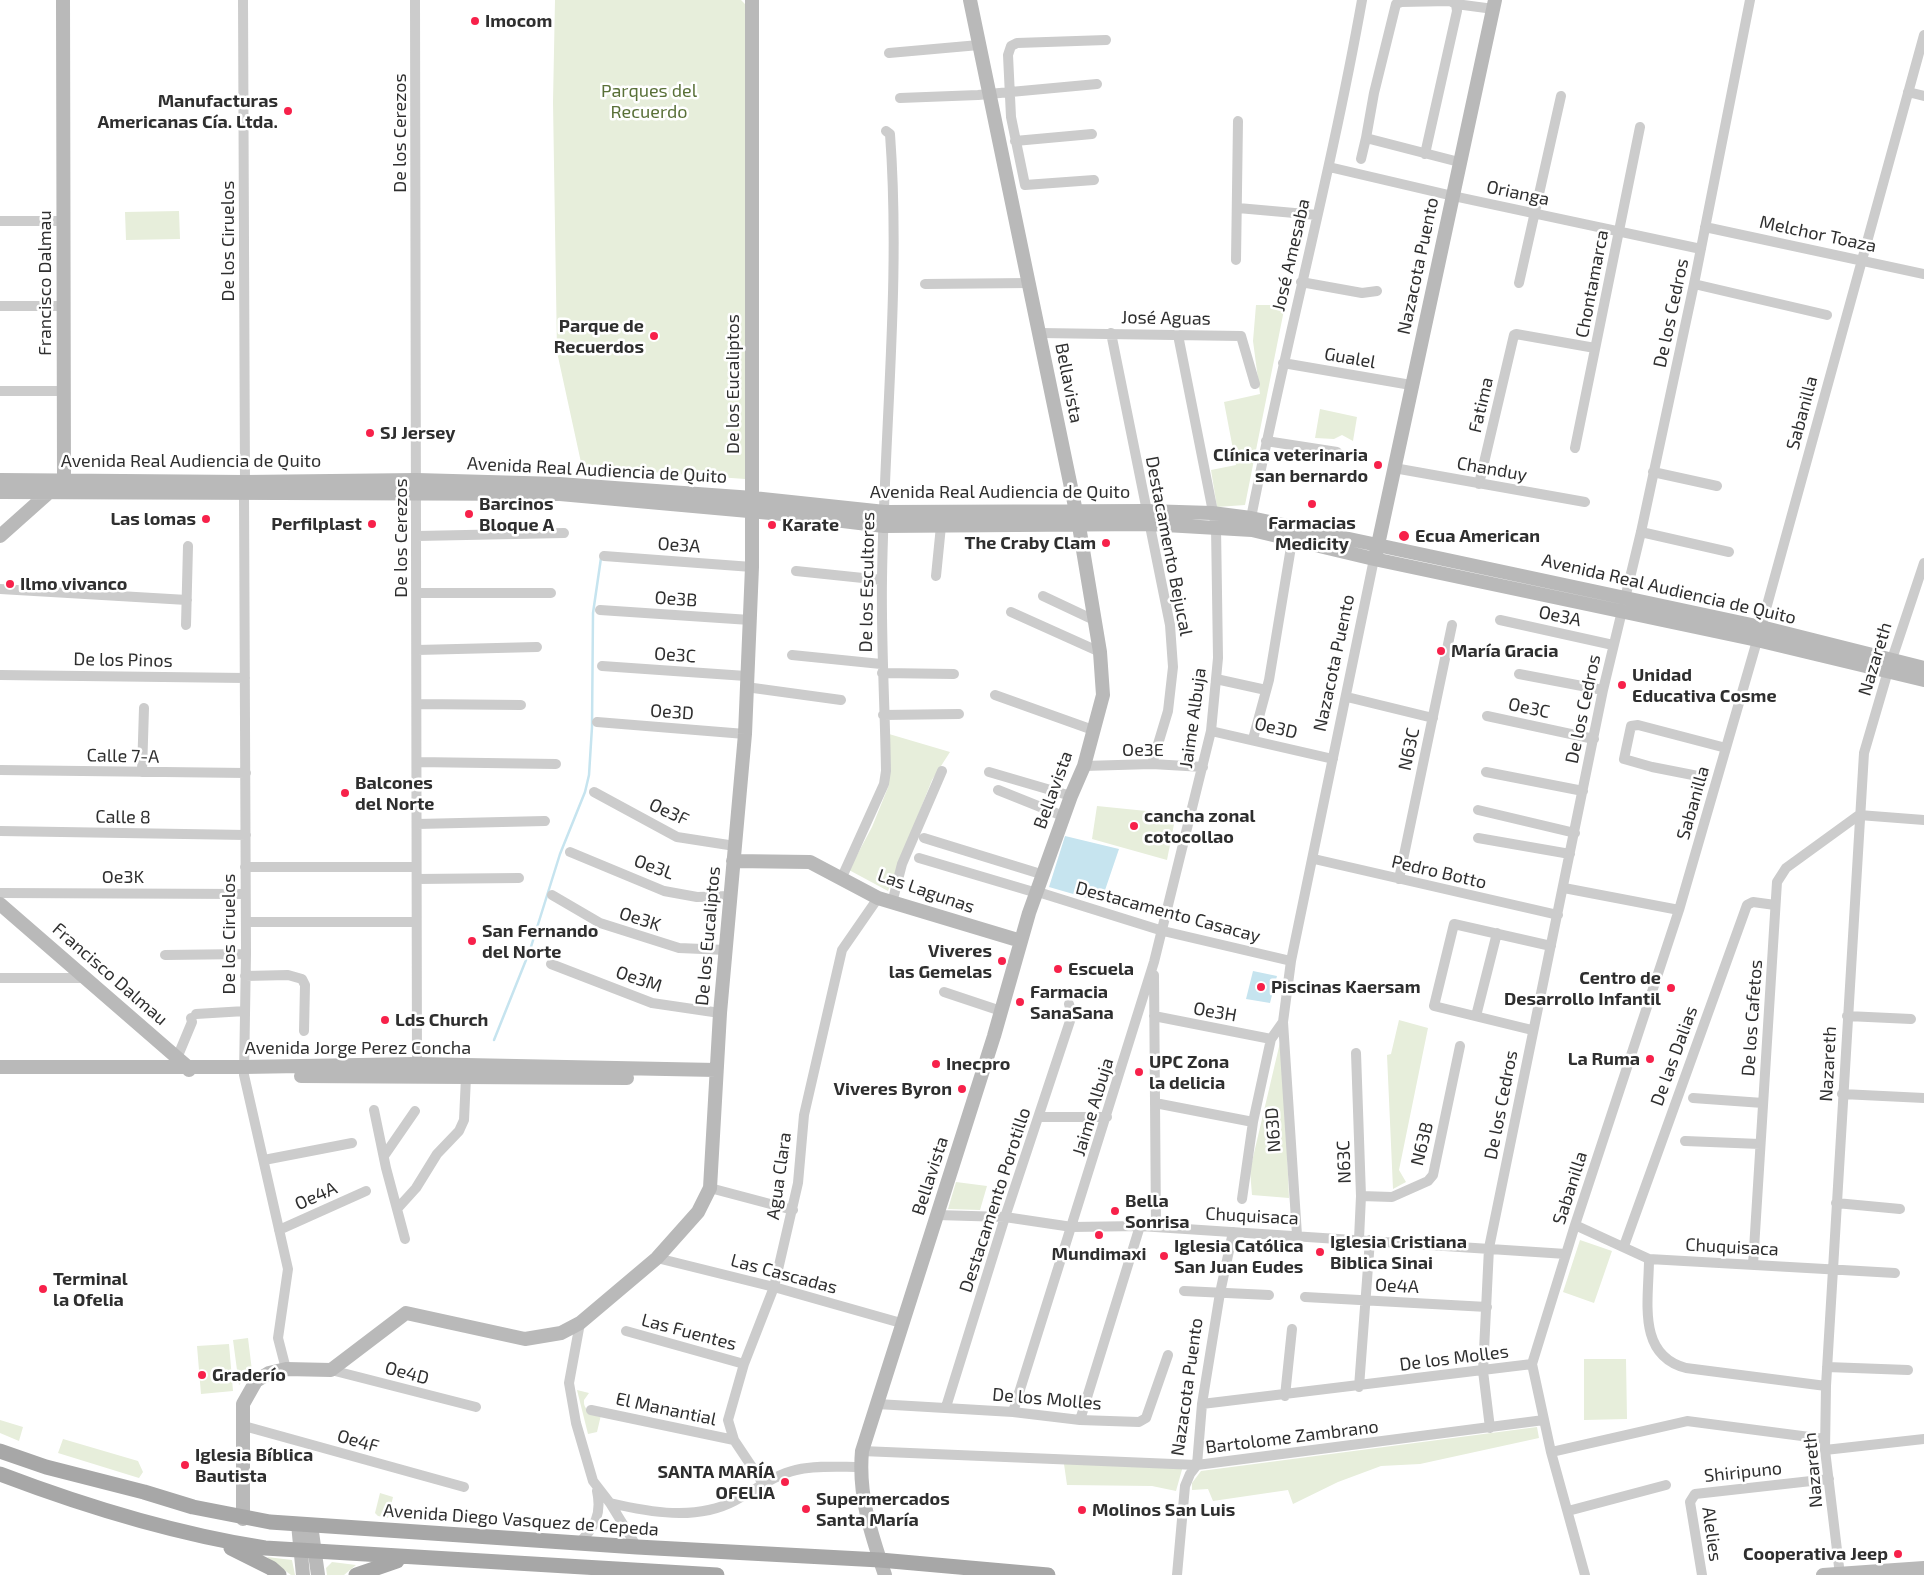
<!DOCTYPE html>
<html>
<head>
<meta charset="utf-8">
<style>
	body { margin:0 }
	canvas { display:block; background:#fff }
</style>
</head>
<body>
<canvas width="1924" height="1575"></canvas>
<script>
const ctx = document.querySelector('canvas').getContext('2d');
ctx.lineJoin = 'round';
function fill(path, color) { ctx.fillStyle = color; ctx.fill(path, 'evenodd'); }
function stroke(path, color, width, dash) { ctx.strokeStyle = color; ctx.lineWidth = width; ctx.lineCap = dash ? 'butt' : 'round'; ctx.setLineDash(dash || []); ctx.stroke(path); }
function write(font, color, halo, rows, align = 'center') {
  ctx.font = font + ' "Exo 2",sans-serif'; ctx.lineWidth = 5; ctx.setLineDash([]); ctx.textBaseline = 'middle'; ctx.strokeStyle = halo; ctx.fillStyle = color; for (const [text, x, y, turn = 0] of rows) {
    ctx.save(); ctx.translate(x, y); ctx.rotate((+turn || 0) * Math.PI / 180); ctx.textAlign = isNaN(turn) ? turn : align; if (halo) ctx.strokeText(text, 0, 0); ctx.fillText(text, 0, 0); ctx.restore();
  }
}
fill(new Path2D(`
	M555,0H741L746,5L745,479L582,467L557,352L553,102Z
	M179,211L180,239L126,240L125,212Z
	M1256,305H1285L1245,505L1217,507L1211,470L1236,465L1224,402L1260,394L1253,341Z
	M1320,409L1357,417L1353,441L1342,435L1334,439L1315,438Z
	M889,734L950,752L932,780L888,891L849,870L872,827L889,785Z
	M1097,806L1176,814L1167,860L1092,839Z
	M1399,1020L1428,1028L1399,1170L1406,1182L1393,1189L1387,1055L1391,1054Z
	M1282,1034L1289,1198L1252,1195L1250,1170Z
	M956,1182L987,1186L980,1210L948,1209Z
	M1580,1240L1612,1251L1594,1303L1563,1292Z
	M248,1338L252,1371L239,1385L233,1340Z
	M229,1344L233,1391L201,1394L197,1346Z
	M1584,1359H1626L1627,1419L1584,1420Z
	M577,1390L589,1393L584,1400C583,1411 592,1412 601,1415L597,1432L588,1434Z
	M0,1420L23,1427L19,1441L0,1433Z
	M1537,1427L1539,1438L1420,1464L1381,1466L1338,1482L1293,1504L1288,1490L1213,1501L1208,1489L1192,1490V1483L1201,1471Z
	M63,1439L138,1461L143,1472L139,1478L58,1453Z
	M1063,1457L1183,1466L1176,1491L1152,1486L1067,1485Z
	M380,1493L393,1497L388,1518L378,1516L375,1513Z
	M267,1557L292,1560L295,1575H291Z
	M332,1562L356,1565L344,1575H327L326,1568Z`), '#e7eedb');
fill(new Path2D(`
	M1065,836L1119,849L1101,902L1049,887Z
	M1253,971L1277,976L1270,1003L1246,999Z`), '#c6e4ef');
stroke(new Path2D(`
	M494,1040L530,950L560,854L585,792L589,775L592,727L593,613L601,558`), '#c6e4ef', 2.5);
stroke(new Path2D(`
	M243,0L245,482
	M415,0L417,1069
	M889,53L979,45
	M1908,92L1924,96
	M900,98L978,95L1097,84
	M1366,138L1374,93L1396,4L1401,2L1450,1L1456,4L1486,8
	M1015,141L1092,134
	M1425,154L1457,11L1456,4
	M1361,159L1366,138L1459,162
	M1329,167L1453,196L1701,249
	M1094,180L1025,185L1011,117L1008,55L1011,46L1017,43L1106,40
	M1238,208L1317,215
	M0,221H64
	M1705,227L1924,274
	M1236,260L1238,121
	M1301,282L1362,293L1377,291
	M1519,283L1561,96
	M925,284L1029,283
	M1694,284L1827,315
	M0,306H64
	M1040,333L1241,336L1255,384
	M1111,333L1170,625L1173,667L1168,711L1152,764
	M1283,363L1411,385
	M0,391H64
	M1266,441L1337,452
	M1575,448L1640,127
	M1394,468L1585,502
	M1653,472L1717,486
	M1479,484L1514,335L1516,334L1595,348
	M244,493L246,954L244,1075L288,1269L278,1338L286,1369
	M1251,518C1285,345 1331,174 1362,0
	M1641,532L1729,552
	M417,536L564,533
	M604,556L752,567
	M796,571L882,580
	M936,576L941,526
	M0,589L187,600
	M417,593H551
	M1043,596L1094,620
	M600,610L750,620
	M1011,612L1100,652
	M1500,620L1613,645
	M186,625L188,546
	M417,650L537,647
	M792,655L881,664
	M602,666L746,676
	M882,673L954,674
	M1519,674L1603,690
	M0,675L245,678
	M1216,679L1266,690
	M746,687L841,700
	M995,695L1093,730
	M1347,697L1433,718
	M417,704L521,705
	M883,715L959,714
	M1487,716L1594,739
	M597,722L745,734
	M1211,731L1333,759
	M1253,739L1269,680L1292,541
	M417,762L556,764
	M1084,766L1152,764L1203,767
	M0,770L246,773
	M142,772L144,708
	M989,772L1071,796
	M1486,772L1583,791
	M1703,777L1652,767L1624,759L1631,726L1638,725L1726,748
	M998,790L1063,816
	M594,792L677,837L735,846
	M1478,810L1575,833
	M1859,815L1924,820
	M417,824L545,821
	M0,831L246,835
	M924,838L1044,875
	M1478,838L1570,854
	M570,852L664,891L697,897L730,896
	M919,858L1037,893
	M1314,859L1558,915
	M245,867H416
	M842,877L884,784L886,771C885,707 881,643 882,579C884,430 901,282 890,134L886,131
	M417,879L519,878
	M1399,879L1452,625
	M1564,888L1679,910
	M1038,892L1163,931L1291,961
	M0,893L245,894
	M552,895L600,923L679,948L726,950
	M892,903L902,864L942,771
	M246,922H416
	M165,955L246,954
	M551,964L652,1003L720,1013
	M1154,975L1156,1227
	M245,976L288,975L302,979L305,985L304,1031
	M0,978H85
	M944,992L1001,1011
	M196,1014L245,1011
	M1154,1016L1271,1039
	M1476,1016L1497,933
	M1847,1016L1911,1019
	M1283,1022L1297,1235
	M1532,1030L1434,1006L1454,924L1551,946
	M1356,1053L1361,1196L1359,1239
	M177,1058L192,1022L191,1018
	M1842,1094L1924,1098
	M1693,1098L1763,1103
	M1155,1103L1253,1122
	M374,1110L386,1168L405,1239
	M1039,1117H1107
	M1685,1141L1760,1144
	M384,1156L415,1111
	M264,1160L352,1143
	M710,1188L793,1210
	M1361,1196L1392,1197L1428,1181L1433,1175L1460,1046
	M1242,1199L1253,1122L1271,1039L1283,1022L1291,961L1374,559
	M1836,1203L1900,1209
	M397,1209L416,1188L437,1154L459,1131L464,1120L466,1077
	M937,1215L1005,1217L1072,1227L1140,1226L1566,1254
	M1575,1225L1649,1259L1895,1273
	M279,1230L366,1191
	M1624,1246L1747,905L1753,902L1775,905
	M657,1258L774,1287L901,1323
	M1649,1259C1649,1299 1636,1355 1686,1368L1826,1386
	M1753,1265L1777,882L1786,868L1859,815
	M1184,1291L1269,1295
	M1305,1297L1487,1307
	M580,1323L569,1383L576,1423L593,1481L610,1503L637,1547
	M626,1331L744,1364
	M1827,1367L1908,1370
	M331,1370L476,1407
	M1359,1387L1370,1240
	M1285,1396L1292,1329
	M877,1404L1013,1412L1080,1420L1139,1422L1146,1418L1168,1355
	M1202,1404L1532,1364
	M946,1407L1005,1217L1072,1015L1069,1004
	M591,1410L734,1440
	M1013,1412L1154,962L1211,731L1218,658L1216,527L1178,335
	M1080,1420L1140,1226
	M244,1426L464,1487
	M1490,1428L1483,1371L1489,1248L1603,690L1641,532L1694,284L1750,0
	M1825,1450L1924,1439
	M862,1451L1197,1465L1544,1420
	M1551,1452L1687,1421L1825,1439
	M764,1485L734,1440L728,1420L744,1364L774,1287L798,1183L804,1115L842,950L878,898
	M610,1503C649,1512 696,1521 734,1501C754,1491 774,1475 796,1470C816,1465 840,1467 861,1467
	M1568,1511L1666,1485
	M579,1543C595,1527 602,1514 597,1491
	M1177,1575L1185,1486L1190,1474L1197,1465L1202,1404L1220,1293L1233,1232
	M1585,1575L1551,1452L1532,1364L1575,1225L1679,910L1761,627L1924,35
	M1702,1575L1690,1502L1695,1494L1829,1479
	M1840,1575L1825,1450L1826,1386L1864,753L1888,671L1924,563`), '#ccc', 10);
stroke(new Path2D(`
	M0,480L245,482L417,480L559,484L753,498L885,512L1146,511L1212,513L1251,518L1761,627L1924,668
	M0,492L560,494L793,515L884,526L1148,524L1252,530L1374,559L1757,640L1924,680
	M0,536L64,479L63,0
	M1376,554L1495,0
	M733,861L810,862L878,898L1021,941
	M0,904L189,1068V1070
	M0,1067H244L416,1064L716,1070
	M301,1076L627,1078
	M243,1519V1404L256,1381L269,1373L286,1369L331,1370L406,1313L525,1339L561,1333L580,1323L657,1258L698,1212L710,1188L720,1013L745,734L752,567V0
	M298,1524L303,1575
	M311,1525L318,1575
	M885,1575C871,1534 858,1495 862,1451L994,1036L1029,913L1071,796L1084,766L1103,695L1100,652L1079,526L970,0
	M1823,1575L1924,1568`), '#b9b9b9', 14);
stroke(new Path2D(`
	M0,1451L46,1467L144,1492L193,1507L270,1522L637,1547L880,1560L1048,1575
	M0,1474C84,1506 176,1534 265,1548L717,1575
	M231,1548L271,1568L279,1575
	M356,1575L397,1561`), '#a7a7a7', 15);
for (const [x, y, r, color] of [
	[475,21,5,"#f7214a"],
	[288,111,5,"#f7214a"],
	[654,336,5,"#f7214a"],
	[370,433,5,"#f7214a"],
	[1378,465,5,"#f7214a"],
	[1312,504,5,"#f7214a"],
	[469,514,5,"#f7214a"],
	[206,519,5,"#f7214a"],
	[372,524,5,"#f7214a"],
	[772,525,5,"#f7214a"],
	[1404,536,6,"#f7214a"],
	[1106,543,5,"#f7214a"],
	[10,584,5,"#f7214a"],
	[1441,651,5,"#f7214a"],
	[1622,685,5,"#f7214a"],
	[345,793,5,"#f7214a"],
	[1134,826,5,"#f7214a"],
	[472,941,5,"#f7214a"],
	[1002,961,5,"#f7214a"],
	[1058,969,5,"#f7214a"],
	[1261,987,5,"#f7214a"],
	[1671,988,5,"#f7214a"],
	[1020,1002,5,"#f7214a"],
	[385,1020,5,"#f7214a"],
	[1650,1059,5,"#f7214a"],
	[936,1064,5,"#f7214a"],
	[1139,1072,5,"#f7214a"],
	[962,1089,5,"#f7214a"],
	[1115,1211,5,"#f7214a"],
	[1099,1235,5,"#f7214a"],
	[1320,1252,5,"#f7214a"],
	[1164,1256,5,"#f7214a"],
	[43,1289,5,"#f7214a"],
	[202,1375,5,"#f7214a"],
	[185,1465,5,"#f7214a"],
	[785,1482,5,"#f7214a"],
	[806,1509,5,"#f7214a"],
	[1082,1510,5,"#f7214a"],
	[1898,1554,5,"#f7214a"]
]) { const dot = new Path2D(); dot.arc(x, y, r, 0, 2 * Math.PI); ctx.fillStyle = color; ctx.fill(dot); stroke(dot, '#fff', 2); }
write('bold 18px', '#2f2f2f', '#fff', [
	["Imocom",485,21],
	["Manufacturas",278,101,"right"],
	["Americanas Cía. Ltda.",278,122,"right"],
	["Parque de",644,326,"right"],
	["Recuerdos",644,347,"right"],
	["SJ Jersey",380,433],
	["Clínica veterinaria",1368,455,"right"],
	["san bernardo",1368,476,"right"],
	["Barcinos",479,504],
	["Bloque A",479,525],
	["Las lomas",196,519,"right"],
	["Farmacias",1312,523,"center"],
	["Medicity",1312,544,"center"],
	["Perfilplast",362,524,"right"],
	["Karate",782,525],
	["Ecua American",1415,536],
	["The Craby Clam",1096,543,"right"],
	["Ilmo vivanco",20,584],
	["María Gracia",1451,651],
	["Unidad",1632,675],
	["Educativa Cosme",1632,696],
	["Balcones",355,783],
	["del Norte",355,804],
	["cancha zonal",1144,816],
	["cotocollao",1144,837],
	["San Fernando",482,931],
	["del Norte",482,952],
	["Viveres",992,951,"right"],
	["las Gemelas",992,972,"right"],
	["Escuela",1068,969],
	["Centro de",1661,978,"right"],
	["Desarrollo Infantil",1661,999,"right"],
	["Piscinas Kaersam",1271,987],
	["Farmacia",1030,992],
	["SanaSana",1030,1013],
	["Lds Church",395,1020],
	["La Ruma",1640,1059,"right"],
	["UPC Zona",1149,1062],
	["la delicia",1149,1083],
	["Inecpro",946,1064],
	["Viveres Byron",952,1089,"right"],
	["Bella",1125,1201],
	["Sonrisa",1125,1222],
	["Iglesia Cristiana",1330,1242],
	["Biblica Sinai",1330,1263],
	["Iglesia Católica",1174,1246],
	["San Juan Eudes",1174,1267],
	["Mundimaxi",1099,1254,"center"],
	["Terminal",53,1279],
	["la Ofelia",53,1300],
	["Graderío",212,1375],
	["Iglesia Bíblica",195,1455],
	["Bautista",195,1476],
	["SANTA MARÍA",775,1472,"right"],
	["OFELIA",775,1493,"right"],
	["Supermercados",816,1499],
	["Santa María",816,1520],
	["Molinos San Luis",1092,1510],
	["Cooperativa Jeep",1888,1554,"right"]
], 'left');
write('18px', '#597038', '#fff', [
	["Parques del",649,91],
	["Recuerdo",649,112]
]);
write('18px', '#2f2f2f', '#fff', [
	["De los Cerezos",400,133,-90],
	["Orianga",1518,193,12],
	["Melchor Toaza",1818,234,12],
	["De los Ciruelos",228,241,-90],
	["José Amesaba",1291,255,-77],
	["Nazacota Puento",1418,266,-78],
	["Francisco Dalmau",45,283,-90],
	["Chontamarca",1592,284,-79],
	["De los Cedros",1671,313,-78],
	["José Aguas",1166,318,1],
	["Gualel",1350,358,10],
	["Bellavista",1069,383,79],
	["De los Eucaliptos",733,384,-90],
	["Fatima",1481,405,-77],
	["Sabanilla",1802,413,-75],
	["Avenida Real Audiencia de Quito",191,461],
	["Chanduy",1492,469,10],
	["Avenida Real Audiencia de Quito",597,470,3],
	["Avenida Real Audiencia de Quito",1000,492],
	["De los Cerezos",401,538,-90],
	["Oe3A",679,545,4],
	["Destacamento Bejucal",1169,546,79],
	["De los Escultores",867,582,-89],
	["Avenida Real Audiencia de Quito",1669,589,13],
	["Oe3B",676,599,4],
	["Oe3A",1560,616,12],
	["Oe3C",675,655,4],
	["Nazareth",1875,659,-73],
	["De los Pinos",123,660,1],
	["Nazacota Puento",1334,663,-78],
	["Oe3C",1529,708,12],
	["De los Cedros",1583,709,-78],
	["Oe3D",672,712,4],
	["Jaime Albuja",1193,718,-82],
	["Oe3D",1276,728,13],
	["N63C",1409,749,-78],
	["Oe3E",1143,750],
	["Calle 7-A",123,756,1],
	["Bellavista",1053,790,-70],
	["Sabanilla",1693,803,-74],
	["Oe3F",669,812,25],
	["Calle 8",123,817,1],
	["Oe3L",654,867,20],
	["Pedro Botto",1439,872,13],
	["Oe3K",123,877],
	["Las Lagunas",926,891,19],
	["Destacamento Casacay",1168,912,15],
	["Oe3K",640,919,18],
	["De los Ciruelos",229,934,-90],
	["De los Eucaliptos",708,936,-85],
	["Francisco Dalmau",110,974,41],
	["Oe3M",639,979,19],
	["Oe3H",1215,1012,10],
	["De los Cafetos",1752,1018,-86],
	["Avenida Jorge Perez Concha",358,1048],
	["De las Dalias",1674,1056,-70],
	["Nazareth",1828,1064,-87],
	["De los Cedros",1501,1105,-79],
	["Jaime Albuja",1093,1107,-73],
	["N63D",1273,1130,-94],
	["N63B",1422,1144,-76],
	["N63C",1344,1162,-92],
	["Agua Clara",779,1176,-82],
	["Bellavista",930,1176,-72],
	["Sabanilla",1570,1188,-72],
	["Oe4A",316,1196,-24],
	["Destacamento Porotillo",995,1200,-72],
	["Chuquisaca",1252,1216,3],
	["Chuquisaca",1732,1247,3],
	["Las Cascadas",784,1274,15],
	["Oe4A",1397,1286,3],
	["Las Fuentes",689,1332,15],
	["De los Molles",1454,1358,-7],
	["Oe4D",407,1373,15],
	["Nazacota Puento",1187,1387,-82],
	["De los Molles",1047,1399,5],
	["El Manantial",666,1409,12],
	["Bartolome Zambrano",1292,1437,-7],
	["Oe4F",358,1441,16],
	["Nazareth",1813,1470,-95],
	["Shiripuno",1743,1472,-6],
	["Avenida Diego Vasquez de Cepeda",521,1520,4],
	["Alelies",1712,1534,82]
]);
</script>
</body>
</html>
